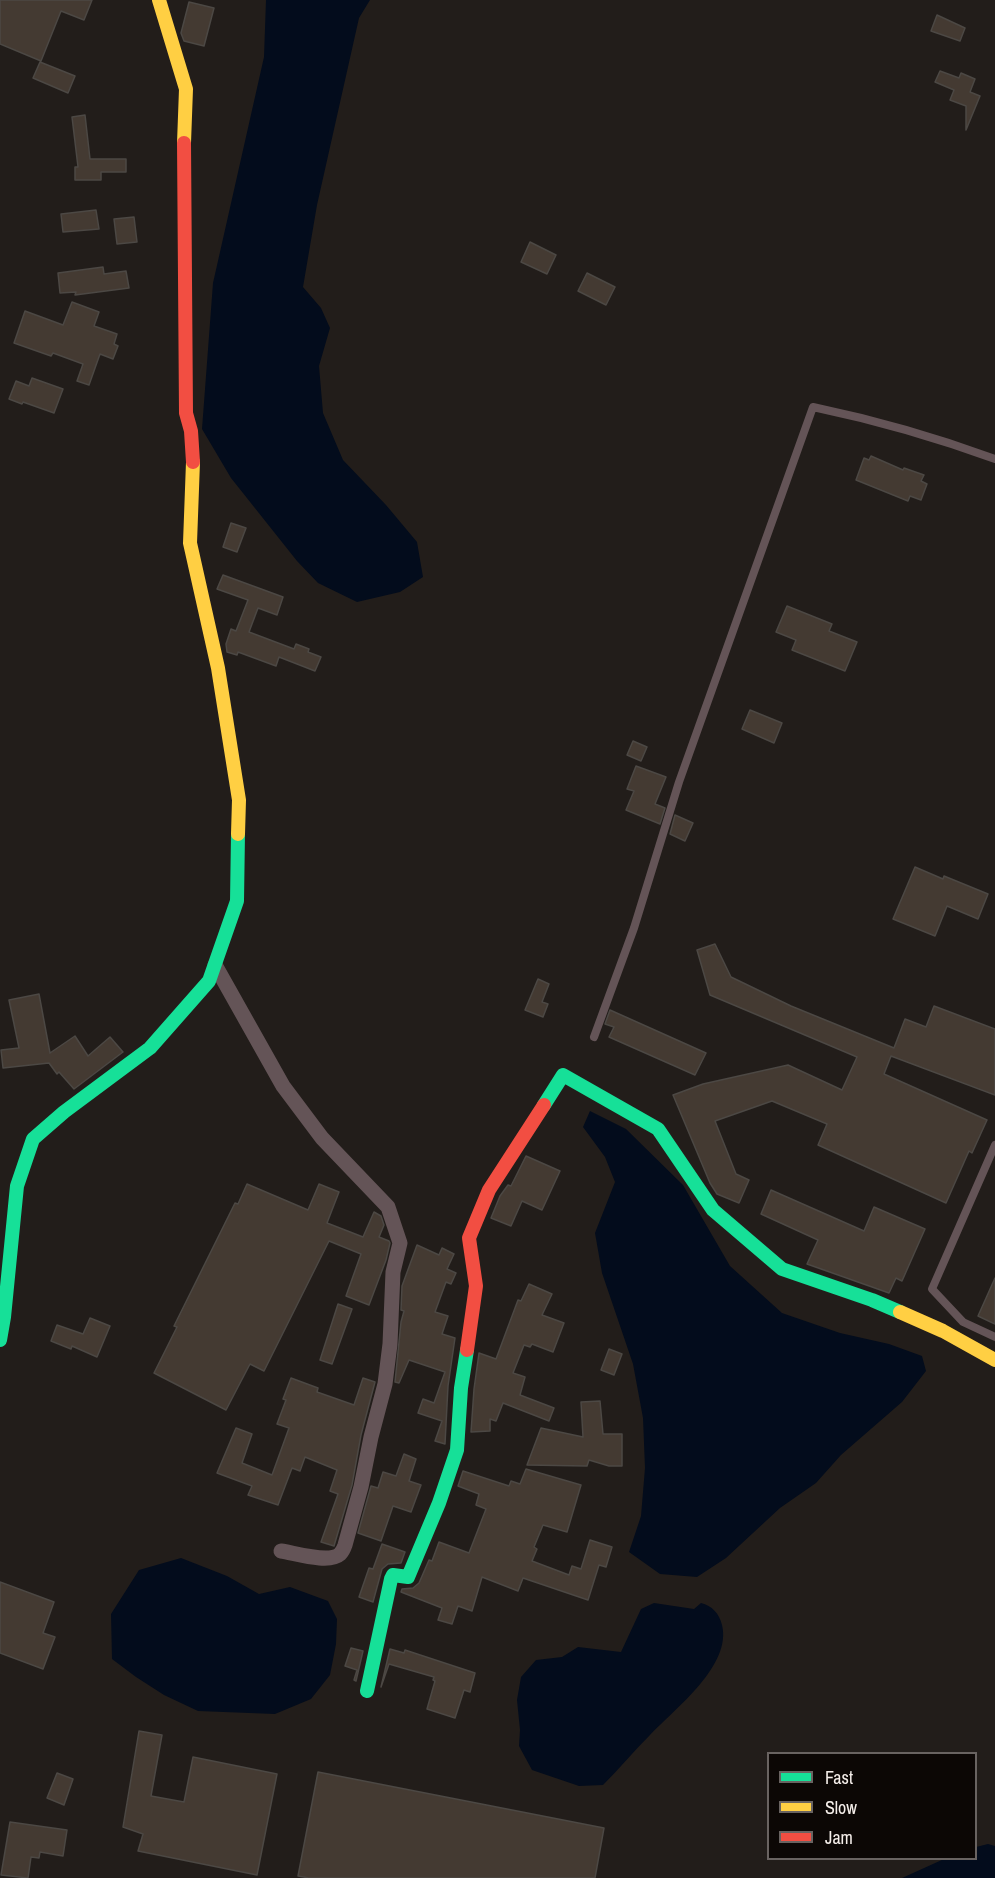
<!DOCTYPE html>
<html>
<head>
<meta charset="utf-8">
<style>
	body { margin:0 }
	#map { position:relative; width:995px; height:1878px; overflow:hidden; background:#221d1a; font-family:"Archivo Narrow",sans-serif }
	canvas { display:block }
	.legend { position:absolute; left:767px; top:1752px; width:210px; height:108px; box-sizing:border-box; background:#0c0705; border:2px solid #696361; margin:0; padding:8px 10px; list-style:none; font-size:18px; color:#f5eeea }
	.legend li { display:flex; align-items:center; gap:12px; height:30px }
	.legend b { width:30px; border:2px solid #696361 }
</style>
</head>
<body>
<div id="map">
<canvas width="995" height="1878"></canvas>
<ul class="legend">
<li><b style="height:8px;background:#16e098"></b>Fast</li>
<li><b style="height:8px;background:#ffcf43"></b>Slow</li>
<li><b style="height:8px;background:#f24e42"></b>Jam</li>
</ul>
</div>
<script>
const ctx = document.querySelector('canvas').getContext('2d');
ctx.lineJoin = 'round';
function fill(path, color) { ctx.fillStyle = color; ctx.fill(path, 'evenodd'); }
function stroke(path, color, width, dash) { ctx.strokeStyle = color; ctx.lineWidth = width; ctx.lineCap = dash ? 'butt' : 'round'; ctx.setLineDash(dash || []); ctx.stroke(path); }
fill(new Path2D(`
	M266,0H370L359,18L317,205L303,287L321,308L330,328L319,366L323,413L343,460L386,505L417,542L423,577L400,592L357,602L318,583L297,561L231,478L202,429L213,283L264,57Z
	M590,1111L626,1129L683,1185L730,1266L782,1313L840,1333L889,1344L922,1356L926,1371L902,1402L841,1455L816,1483L780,1508L726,1558L697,1577L660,1574L629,1552L641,1516L645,1468L643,1418L633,1364L602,1273L595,1233L615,1182L605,1157L583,1127Z
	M181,1558L227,1576L259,1594L290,1587L328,1601L337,1619L336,1644L330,1675L311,1699L275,1714L198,1711L164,1695L136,1677L112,1659L111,1614L139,1570Z
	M654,1603L694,1609L701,1603C712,1606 719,1613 722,1625C732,1665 676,1708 650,1735C634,1751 619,1769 603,1785L579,1786L532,1770L519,1746L520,1730L517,1700L521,1677L536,1660L562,1657L578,1647L621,1652L641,1609Z
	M988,1844L995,1846V1878H902L944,1859L976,1858V1847Z`), '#030c1c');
const building = new Path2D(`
	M0,0H92L84,20L61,11L41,61L0,44Z
	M189,2L214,8L204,46L184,41L181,33Z
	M937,15L965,28L960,41L931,31Z
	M40,62L75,76L68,93L33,78Z
	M940,71L959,78L961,73L975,79L970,92L980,96L966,130V106L950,100L954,90L935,82Z
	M85,115L90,159H126V172H101V180H75V167H78L72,117Z
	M96,210L99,229L63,232L61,214Z
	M134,217L137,242L117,244L114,219Z
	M530,242L556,255L547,274L521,262Z
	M103,267L104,274L126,271L129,288L75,295L76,292L60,293L58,273Z
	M587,273L615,287L606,305L578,291Z
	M72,302L99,312L94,326L117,334L114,344L118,346L113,359L100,354L89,385L77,381L83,364L53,353L51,356L14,343L25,311L63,325Z
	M32,378L63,389L54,413L23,402L22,404L9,399L16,381L29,386Z
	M871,456L903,470L904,468L924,475L921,481L927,484L921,500L910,496L908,501L856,480L864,458L869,460Z
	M231,523L246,528L237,552L223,547Z
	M223,575L283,597L277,615L258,608L249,632L294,649L296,644L309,649L308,652L321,657L315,671L279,657L276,666L238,652L237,655L227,652L226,644L231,629L236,631L248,600L217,589Z
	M787,606L832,624L829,631L857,642L845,671L792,650L796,640L776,632Z
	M750,710L782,723L774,743L742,729Z
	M633,741L647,747L641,761L627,755Z
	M636,766L666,777L655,804L665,808L660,824L626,810L634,791L627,789Z
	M675,815L693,823L685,841L670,834Z
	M915,867L943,879L944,876L988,894L978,919L947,906L935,936L893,919Z
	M715,944L731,977L791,1006L894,1048L905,1019L926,1027L934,1006L995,1029V1095L891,1056L884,1074L987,1120L972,1153L969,1151L946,1203L818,1145L827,1124L772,1101L715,1121L736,1174L749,1180L739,1203L717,1194L710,1183L673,1095L703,1084L788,1065L842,1090L857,1057L710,995L697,950Z
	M538,979L549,984L542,1002L548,1004L543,1017L525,1010Z
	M39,994L50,1053L75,1036L88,1056L110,1037L123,1052L74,1089L59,1072L57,1074L49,1063L3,1068L1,1050L19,1048L9,1000Z
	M610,1010L706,1053L695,1075L609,1037L614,1027L605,1024Z
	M526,1156L560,1171L542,1210L522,1201L511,1226L491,1218L500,1196L508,1185L511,1186Z
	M247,1184L308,1210L319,1184L339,1192L327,1223L363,1237L374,1212L381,1216L384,1225L379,1237L389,1241L390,1243L386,1260L369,1305L346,1296L361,1254L329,1241L264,1371L250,1364L226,1410L154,1373L177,1327L174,1326L235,1203L238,1204Z
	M771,1190L864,1231L874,1207L925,1229L902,1281L896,1278L889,1293L807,1264L818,1240L761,1214Z
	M417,1245L439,1255L442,1248L454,1254L447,1269L456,1273L451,1284L446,1282L435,1312L448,1316L442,1334L455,1338L448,1386L445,1444L435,1441L442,1421L418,1413L423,1399L434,1403L445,1372L409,1360L399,1383L395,1382L401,1322L404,1311L401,1310L402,1286Z
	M995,1278V1324L978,1316Z
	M529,1284L552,1294L542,1315L564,1323L553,1352L532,1344L530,1347L524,1345L513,1373L525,1377L520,1395L554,1408L549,1421L503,1403L496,1421L490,1419V1431L471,1432L474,1389L479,1353L496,1359L518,1300L521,1301Z
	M338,1304L352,1309L332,1364L320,1360Z
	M90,1318L110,1326L97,1357L72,1346L71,1349L51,1341L57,1325L83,1334Z
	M609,1349L622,1354L614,1375L601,1370Z
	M291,1378L318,1388L317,1392L354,1405L363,1378L375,1382L361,1435L352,1485L334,1546L321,1542L338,1494L330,1491L337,1470L305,1457L300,1471L292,1468L278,1505L248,1495L252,1486L217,1473L236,1428L252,1434L242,1463L272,1475L289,1428L277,1424L286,1400L283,1399Z
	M600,1401L603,1434H622V1466H609L589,1460L587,1466L527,1465L541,1428L583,1437L581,1402Z
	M404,1454L416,1459L409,1481L421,1485L411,1512L393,1506L381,1541L358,1533L371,1486L378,1488L383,1472L396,1476Z
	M526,1469L581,1485L567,1532L543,1525L534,1547L537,1549L532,1561L569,1575L572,1566L581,1569L590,1540L612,1547L606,1567L599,1565L588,1600L523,1578L518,1591L482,1577L472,1611L458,1606L452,1624L438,1620L442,1608L401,1592L402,1589L413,1588L419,1583L429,1560L432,1561L439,1542L469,1553L486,1509L476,1505L479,1494L458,1486L463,1471L509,1486L511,1481L520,1484Z
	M382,1544L405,1552L401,1563L388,1564L382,1569L373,1602L359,1597L369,1568L373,1569Z
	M0,1582L54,1602L43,1633L55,1637L43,1669L0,1653Z
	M351,1648L363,1651L356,1681L354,1680L357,1670L345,1666Z
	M390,1649L404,1653L405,1650L475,1673L470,1692L464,1690L455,1718L427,1709L435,1681L433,1680L434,1677L389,1664L381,1687Z
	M139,1731L162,1735L151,1796L184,1802L193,1757L277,1774L257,1875L138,1851L143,1834L123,1827Z
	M318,1772L604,1828L595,1878H309L298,1876Z
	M57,1773L73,1779L64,1805L47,1798Z
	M10,1822L67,1830L63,1856L40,1852L39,1858L31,1857L28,1878L1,1875Z`);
fill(building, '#443a32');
stroke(building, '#4c4844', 1.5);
stroke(new Path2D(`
	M594,1037L634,928L679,782L813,407C875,420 935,437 995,459
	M995,1145L932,1289L963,1322L995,1337`), '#645457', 8);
stroke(new Path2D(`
	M215,965L283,1086L322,1138L388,1207L400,1243L393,1272L390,1344L385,1384L371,1437L361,1487L345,1545C344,1548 342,1552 340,1554C329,1564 295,1553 281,1551`), '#645457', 15);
stroke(new Path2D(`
	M544,1105L563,1075L658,1129L713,1210L782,1269L872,1300L900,1312
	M0,1340L4,1317L17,1186L33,1139L64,1112L150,1048L209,981L237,901L238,834
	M367,1691L391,1579L393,1575L408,1577L439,1503L457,1450L461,1388L467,1350`), '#16e098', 14);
stroke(new Path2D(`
	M159,0L186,89L184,143
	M193,462L190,543L218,668L239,800L238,834
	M900,1312L943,1331L995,1360`), '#ffcf43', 14);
stroke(new Path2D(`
	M184,143L186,413L191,431L193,462
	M467,1350L476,1286L469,1238L489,1190L544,1105`), '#f24e42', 14);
</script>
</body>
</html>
